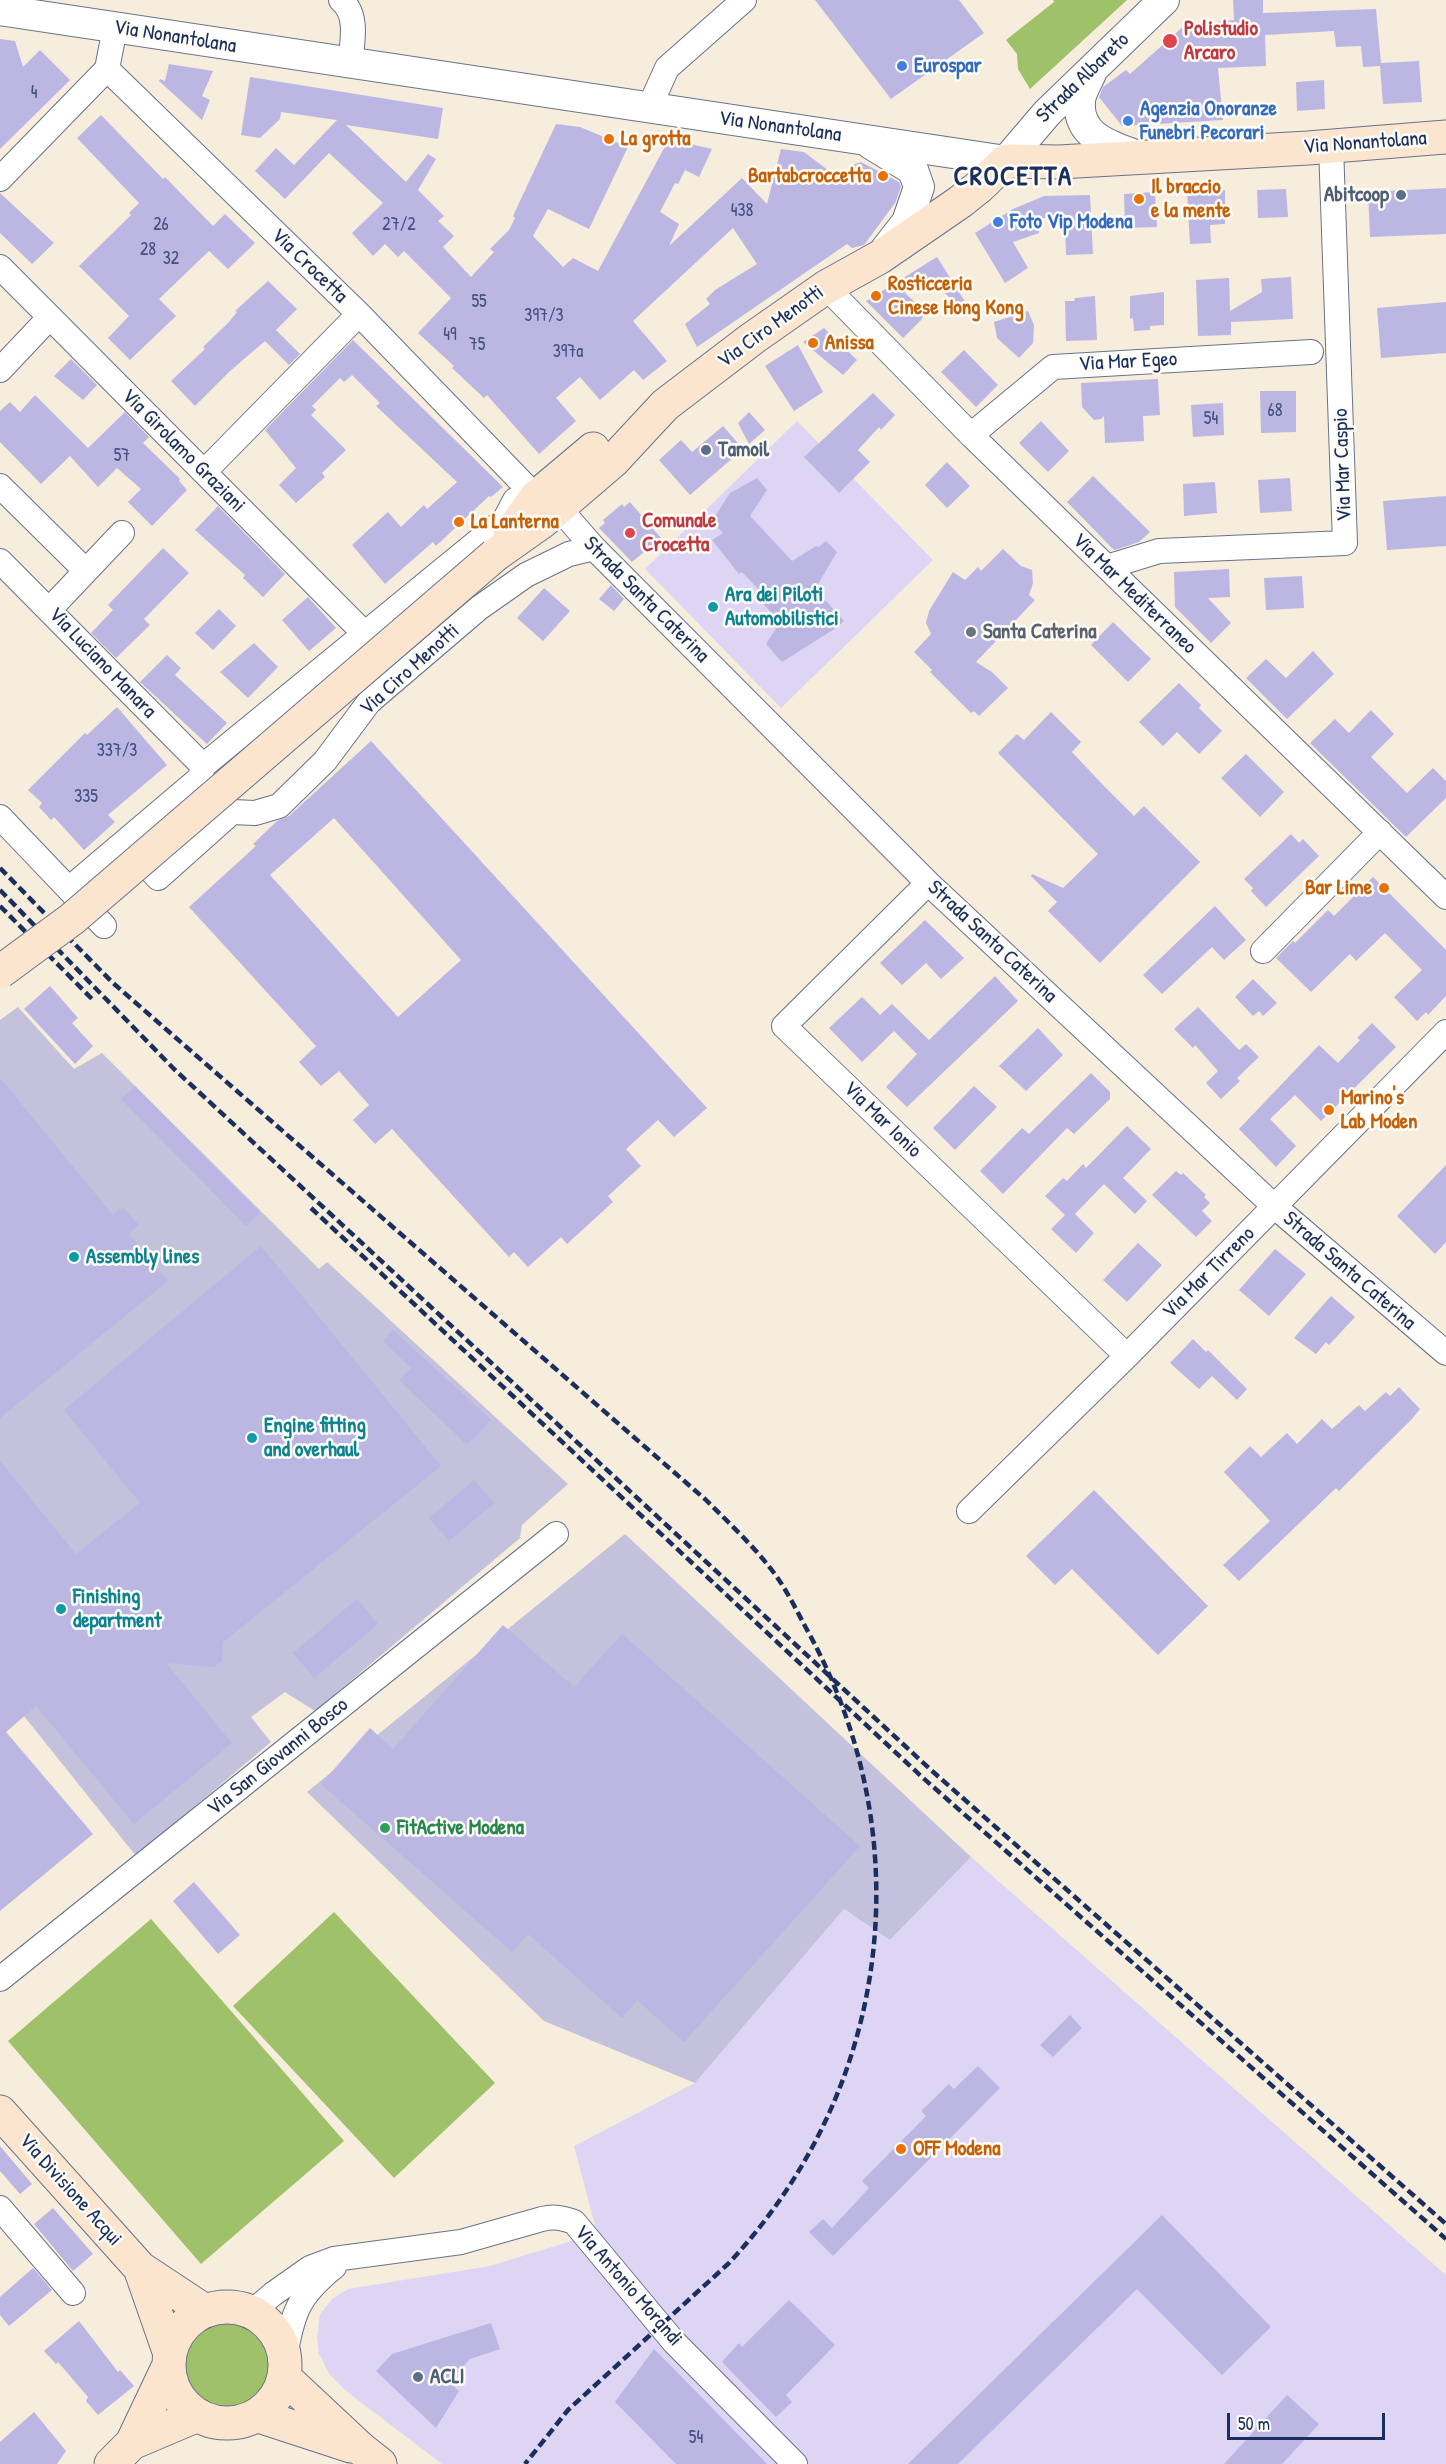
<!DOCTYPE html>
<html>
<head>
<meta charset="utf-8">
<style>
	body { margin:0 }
	#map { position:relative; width:1446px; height:2464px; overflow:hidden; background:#f7eddc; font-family:"Patrick Hand",sans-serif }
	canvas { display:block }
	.scale { position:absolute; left:1227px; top:2413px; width:158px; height:27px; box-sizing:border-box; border:3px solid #1b2f5e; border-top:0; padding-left:8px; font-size:18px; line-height:21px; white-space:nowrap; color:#1b2f5e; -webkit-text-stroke:4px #fdfcf7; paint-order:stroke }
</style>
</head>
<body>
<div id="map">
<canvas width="1446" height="2464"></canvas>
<div class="scale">50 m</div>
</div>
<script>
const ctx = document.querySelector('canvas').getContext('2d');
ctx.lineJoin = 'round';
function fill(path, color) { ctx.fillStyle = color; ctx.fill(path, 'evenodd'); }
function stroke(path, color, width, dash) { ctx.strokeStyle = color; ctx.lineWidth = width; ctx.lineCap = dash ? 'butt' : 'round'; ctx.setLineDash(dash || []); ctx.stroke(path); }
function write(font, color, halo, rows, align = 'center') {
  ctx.font = font + ' "Patrick Hand",sans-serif'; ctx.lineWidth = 5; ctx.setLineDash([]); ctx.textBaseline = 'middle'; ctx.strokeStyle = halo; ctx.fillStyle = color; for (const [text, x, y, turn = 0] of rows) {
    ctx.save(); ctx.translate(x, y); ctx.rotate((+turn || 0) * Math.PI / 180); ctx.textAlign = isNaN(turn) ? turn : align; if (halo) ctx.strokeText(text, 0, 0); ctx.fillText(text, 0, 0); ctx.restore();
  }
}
fill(new Path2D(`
	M797,421L933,560L781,708L645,569Z
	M971,1857L1446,2275V2464H442L346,2391L330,2375L319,2354L317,2338L320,2314L332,2299L348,2289L490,2266L597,2233L574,2146L695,2083L844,1909L890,1940Z`), '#ded5f5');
fill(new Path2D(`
	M18,1007L74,1069L102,1053L319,1269L327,1262L568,1484L522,1525L520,1538L315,1711L285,1692L251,1717L271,1742L136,1856L0,1686V1020Z
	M625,1534L971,1857L890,1940L844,1909L695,2083L544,2021L307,1792Z`), '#c3c1db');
fill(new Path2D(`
	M1053,0H1127L1030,89L1018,69L1017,54L1006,40L1054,2Z
	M334,1912L495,2083L394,2178L233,2006Z
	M151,1919L344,2141L201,2264L8,2041Z
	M179 2366a48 48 0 1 1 96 0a48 48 0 1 1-96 0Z`), '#9ec16a');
fill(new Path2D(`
	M815,0H959L984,33L891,99Z
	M1233,0H1263V13L1376,9L1381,63L1419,61L1422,102L1383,104L1380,66L1363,67L1361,46L1336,47L1334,31L1265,35L1266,66L1218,68L1223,120L1122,126L1099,97L1103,87L1126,70L1130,74L1185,25L1234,20Z
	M0,39L15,41L23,67L40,50L70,80L0,149Z
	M169,64L213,71L202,96L210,100L202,120L159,81L160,79L165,81Z
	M250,77L443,108L438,139L346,125L406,182L428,154L436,159L418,190L444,216L438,221L454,236L443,247L471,277L494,252L490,249L509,230L515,218L513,216L556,124L580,127L628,147L589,229L548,209L533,236L563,267L573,258L598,271L669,139L712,149L699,177L685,170L678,184L675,183L660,212L679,224L669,246L742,178L767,204L781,149L804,152L841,180L852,165L861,162L899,182L901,187L895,203L864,245L852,248L847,244L697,347L685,324L710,304L706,299L715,290L757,264L733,228L633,321L667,361L643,380L634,370L600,400L580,377L556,398L576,421L539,454L487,395L484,398L452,368L454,366L418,333L451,298L404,251L398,257L385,244L373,256L352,233L383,203L329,153L285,199L255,171L276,148L294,165L337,120L281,112L280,119L260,138L241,135Z
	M1324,80L1325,109L1297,111L1296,82Z
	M101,115L163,179L165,177L213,226L225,214L255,243L228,269L209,251L159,299L176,316L130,360L108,338L129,316L79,266L131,215L129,213L139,203L77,138Z
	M1446,188V234L1370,237L1368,192Z
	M1286,189L1288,217L1258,218L1257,190Z
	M1225,190V224L1210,225L1211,243L1190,244L1187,192Z
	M1155,192L1157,227L1125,228L1124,194Z
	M0,193L54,243L32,264L0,233Z
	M1090,195L1093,254L1066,255L1065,224L1062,225V218H1040L1039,233L1013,242L1028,268L1005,283L975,233L1013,209L1044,196Z
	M937,257L971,311L968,313L922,274L905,293L924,311L922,319L903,338L866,301Z
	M1291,277L1293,319L1231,322V335L1198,336L1196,280L1229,278L1230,311L1262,292L1261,279Z
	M268,281L297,309L276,330L300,354L289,365L265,341L229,372L195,406L171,381L205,349L203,347L229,322L237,312L235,311Z
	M1164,292V325L1150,326V330L1134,331L1133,318L1130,319V296Z
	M1095,296L1097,340L1066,341L1065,301H1074L1075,298Z
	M1446,302V353L1381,358L1377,308Z
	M1028,311L1034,325L1033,343L1019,358L997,338L994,322Z
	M824,328L857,360L843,375L803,342Z
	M353,340L503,487L491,497L489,496L436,546L433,542L385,584L352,545L388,512L401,527L424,505L427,509L457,482L376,406L380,403L352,375L344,382L340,378L312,406L316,410L311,415L346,450L322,473L325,477L296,503L279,485L296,468L265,430Z
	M798,345L823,392L794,411L765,366Z
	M964,350L998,385L976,407L941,372Z
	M71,359L97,385L83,400L54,376Z
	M1158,379L1160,415L1143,416L1144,441L1105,443L1104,416L1101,419L1094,420L1082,407L1081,383Z
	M1260,391H1296V432L1261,433Z
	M873,393L895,415L881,430L879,427L858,450L870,462L839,493L804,457Z
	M35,395L88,448L125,412L149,437L143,443L180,479L179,481L187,490L152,526L128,502L141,489L117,468L98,487L70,456L41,484L0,442V411L10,402L20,412Z
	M1223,403L1224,435L1193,437L1191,405Z
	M749,412L765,430L749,444L738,423Z
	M1041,421L1069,451L1048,472L1019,443Z
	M723,426L743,449L690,495L659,460L681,440L692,452Z
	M947,462L970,486L947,508L925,485Z
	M1093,476L1150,532L1139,542L1115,550L1112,548L1067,502Z
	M757,478L767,490L750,516L792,561L816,546L819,547L826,541L837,552L815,589L844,621L836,628L782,662L766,644L780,622L757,597L760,591L742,572L739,574L712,540L723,533L712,521L730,493Z
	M1290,478L1292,511L1260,513L1258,480Z
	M1215,482L1217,513L1184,516L1183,484Z
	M1446,496V546L1387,550L1383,501Z
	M630,502L661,538L632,562L599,528L605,523L603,520L622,504L624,507Z
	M218,506L285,574L263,597L243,578L245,575L195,530Z
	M163,548L189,573L144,619L150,625L116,658L91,633L113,610L108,605Z
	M1003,549L1021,566L1032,570L1033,583L1029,595L1035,600L976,662L992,672L1008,688L979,716L974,711L971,713L930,672L932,670L914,652L931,634L926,623L929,611L953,572L965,580L978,567L981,571Z
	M1229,569L1230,597L1208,598L1231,623L1211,643L1175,607L1174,572Z
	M1302,576L1304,608L1266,610L1264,578Z
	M611,585L624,599L614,611L599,599Z
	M544,588L570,611L543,641L517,618Z
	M308,597L336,628L309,651L282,620Z
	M219,609L236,626L213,650L195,633Z
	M1113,622L1151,659L1128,682L1091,645Z
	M254,643L278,667L248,698L220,672Z
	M1313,651L1334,674L1287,719L1246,678L1266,659L1286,678Z
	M167,655L181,668L175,675L227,723L207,744L140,682Z
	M1179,683L1201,705L1199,708L1222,731L1199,754L1177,732L1163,746L1139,722Z
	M117,707L167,765L108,815L115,822L84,850L54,817L51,820L39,807L42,803L28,790L85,733L87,735Z
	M1371,710L1394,734L1371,757L1407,793L1433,768L1446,781V798L1406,837L1310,743L1335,719L1349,733Z
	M1051,712L1081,742L1072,752L1103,785L1134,816L1144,806L1200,862L1100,963L1048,911L1057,902L1031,876L1032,874L1063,888L1098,854L998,753L1017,734L1024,740Z
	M371,741L707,1108L674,1137L658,1120L626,1149L641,1166L608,1196L613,1202L567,1244L561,1237L528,1267L514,1252L509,1257L392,1129L375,1144L353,1120L369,1105L339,1071L321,1086L299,1062L316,1046L189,907L256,846L253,844L277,821L289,816ZM334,818L461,960L398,1017L270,875Z
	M1246,754L1284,792L1260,817L1221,778Z
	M1291,834L1299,843L1303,839L1319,856L1266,907L1251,891L1253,888L1244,879Z
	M1373,877L1446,950V996L1428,1015L1426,1012L1417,1021L1394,997L1422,970L1385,933L1356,961L1350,954L1311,992L1276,958L1293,941L1295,943L1328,910L1334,916Z
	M1215,906L1246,940L1224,960L1212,947L1162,994L1143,975Z
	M925,920L964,958L941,979L926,963L902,985L880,963Z
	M995,976L1018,1001L907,1107L886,1087L917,1054L894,1031L862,1062L829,1028L862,997L880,1015L892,1004L929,1040Z
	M1253,979L1277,1003L1263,1016L1259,1011L1253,1016L1235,997Z
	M50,986L78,1018L72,1023L93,1046L75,1064L24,1009Z
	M1198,1007L1239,1050L1246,1044L1259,1057L1237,1078L1240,1081L1221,1099L1206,1083L1218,1071L1195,1045L1193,1048L1174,1029Z
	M1372,1023L1396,1047L1321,1121L1295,1095L1270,1119L1296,1146L1276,1167L1239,1129L1319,1045L1338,1063L1360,1040L1357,1038Z
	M1038,1028L1063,1055L1026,1091L999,1066Z
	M1091,1073L1110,1092V1099L1074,1134L1067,1128L1003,1194L980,1171L1022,1128L1029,1134Z
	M0,1078L113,1215L123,1207L139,1225L129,1234L168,1281L0,1418Z
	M135,1086L260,1212L246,1226L121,1099Z
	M974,1086L997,1107L955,1150L933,1128Z
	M1127,1126L1151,1149L1123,1178L1147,1201L1135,1214L1104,1184L1075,1214L1094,1233L1076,1253L1051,1229L1065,1215L1045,1196L1063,1178L1067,1181L1083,1164L1086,1168Z
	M1446,1165V1242L1435,1254L1397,1216Z
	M1176,1171L1181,1175L1183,1173L1206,1195L1204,1197L1210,1203L1202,1211L1212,1221L1196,1237L1152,1195Z
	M1138,1243L1162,1265L1127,1302L1103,1280Z
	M261,1246L441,1466L223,1642L222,1661L214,1667L166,1663L232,1743L134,1824L36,1706L6,1732L93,1834L0,1911V1461L76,1554L140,1503L64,1410Z
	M1275,1249L1306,1274L1269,1316L1239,1290Z
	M1331,1296L1355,1317L1329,1345L1326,1342L1316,1354L1294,1338Z
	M393,1330L491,1420L467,1445L399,1380L411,1368L383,1341Z
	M1193,1339L1206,1352L1208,1350L1247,1389L1237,1400L1212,1376L1199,1389L1170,1363Z
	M1399,1387L1420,1409L1412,1419L1339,1491L1336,1488L1239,1581L1223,1565L1270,1521L1224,1472L1250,1446L1261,1457L1287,1433L1297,1444L1322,1419L1332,1429L1359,1405L1365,1411L1386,1392L1390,1396Z
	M474,1480L494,1503L449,1541L429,1518Z
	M1094,1490L1208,1606L1158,1655L1072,1569L1055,1585L1026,1556Z
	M357,1599L378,1624L314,1678L293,1653Z
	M503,1625L574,1687L622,1634L860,1846L684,2042L637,2000L622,2018L528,1934L512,1952L321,1784L370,1728L393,1749Z
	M194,1882L240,1935L218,1954L173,1901Z
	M1070,2015L1082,2028L1053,2057L1040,2045Z
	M978,2066L1000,2088L833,2256L809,2232L823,2219L832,2228L869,2188L862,2181L926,2116L921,2111L949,2084L954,2089Z
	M0,2146L32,2184L20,2194L0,2171Z
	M53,2208L93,2254L73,2271L34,2224Z
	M1162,2215L1271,2327L1222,2375L1137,2289L958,2464H908Z
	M33,2268L52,2290L9,2326L0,2315V2297Z
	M789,2300L835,2345L786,2395L792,2402L776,2417L722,2362L739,2343L742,2347Z
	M79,2321L118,2372L120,2370L134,2386L98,2415L86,2401L88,2397L58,2362L56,2364L44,2351Z
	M491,2323L500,2349L470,2359L449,2382L459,2391L436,2428L376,2371L392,2354Z
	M654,2349L671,2366L767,2464H676L615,2402Z
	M1287,2395L1319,2424L1282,2464H1224Z
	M34,2412L66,2451L57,2464H0V2442Z`), '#bcb6e3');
const minor = new Path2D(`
	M341,0C359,15 352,43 350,63
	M115,28L107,69L359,314L536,497
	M649,108L667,68L744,0
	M0,179L107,69
	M0,267L366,635
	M826,287L971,435L1446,897
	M0,370L50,317
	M971,435L1053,367L1311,352
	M204,472L359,314
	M0,486L86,571
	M559,508L594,548L928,883L1274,1206L1446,1353
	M0,561L203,766
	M1107,567L1159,551L1345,543L1331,146
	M50,609L122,533
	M200,778L232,812L255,813L279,806L325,761L369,702L479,608L526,575L569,554L594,548
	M200,778L203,766L505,519L515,500
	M0,817L104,926
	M131,849L158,878L232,812
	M928,883L784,1026L1127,1356
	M69,889L200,778
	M1263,951L1380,832
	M969,1511L1127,1356L1446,1032
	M0,1979L556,1534
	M0,2208L73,2293
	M252,2312L273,2294L310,2268L334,2259L461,2242L542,2219C554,2216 563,2218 574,2222L674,2342L795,2464
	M285,2356C293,2312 298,2296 334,2267`);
const tertiary = new Path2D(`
	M0,10L1006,161L1047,113L1164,0
	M1092,71C1088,81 1080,93 1080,102C1077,138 1113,146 1140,157
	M871,144L913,170L919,187L907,222L886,249`);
const secondary = new Path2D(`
	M510,534L536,497L593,449
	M495,555L543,521L613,461L665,405L753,338L826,287L880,257L960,202L980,186L1006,161L1059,162L1308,148L1446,137
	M0,2112L140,2268L205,2311
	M140,2268L170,2354
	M169 2365a58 58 0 1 1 116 0a58 58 0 1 1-116 0Z
	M284,2377L361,2449L380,2464
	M256,2415L351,2446
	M132,2443L198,2415
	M111,2464L132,2443L169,2365`);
stroke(minor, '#68728a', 26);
stroke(tertiary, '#68728a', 32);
stroke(secondary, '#68728a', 35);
stroke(minor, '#fff', 24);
stroke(tertiary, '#fff', 30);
stroke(secondary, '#fbe5cf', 33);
stroke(new Path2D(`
	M0,868L113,983L706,1500C730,1524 756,1548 777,1577C788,1593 797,1611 806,1628C923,1837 892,2089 728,2264L568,2410L525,2464
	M0,890L174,1069L931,1770L1446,2224
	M0,906L92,999
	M311,1208L922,1777L1446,2239`), '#1b2f5e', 4.5, [9, 4.5]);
const secondaryBridge = new Path2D(`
	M0,972L72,919L495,555`);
stroke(secondaryBridge, '#68728a', 35, []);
stroke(secondaryBridge, '#fbe5cf', 33);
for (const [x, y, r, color] of [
	[1170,41,8,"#e0444e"],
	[902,66,6,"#3f7fe0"],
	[1128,121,6,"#3f7fe0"],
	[609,139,6,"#e8710a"],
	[883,176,6,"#e8710a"],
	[1401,195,6,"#5c6f8a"],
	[1139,199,6,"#e8710a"],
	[998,222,6,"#3f7fe0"],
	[876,296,6,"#e8710a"],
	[813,343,6,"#e8710a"],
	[706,450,6,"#5c6f8a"],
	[459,522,6,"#e8710a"],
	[630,533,6,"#e0444e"],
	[713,607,6,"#0f9aa8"],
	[971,632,6,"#6b7280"],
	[1384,888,6,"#e8710a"],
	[1329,1110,6,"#e8710a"],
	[74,1257,6,"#0f9aa8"],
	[252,1438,6,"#0f9aa8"],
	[61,1609,6,"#0f9aa8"],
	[385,1828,6,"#2e9e5b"],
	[901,2149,6,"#e8710a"],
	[418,2377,6,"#5c6f8a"]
]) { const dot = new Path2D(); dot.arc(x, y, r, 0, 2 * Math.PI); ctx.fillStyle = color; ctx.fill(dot); stroke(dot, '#fdfcf7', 2); }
write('18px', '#43517f', null, [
	["4",34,93],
	["438",742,211],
	["26",161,225],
	["27/2",399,225],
	["28",148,250],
	["32",171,259],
	["55",479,302],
	["397/3",544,316],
	["49",450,335],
	["75",477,345],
	["397a",568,352],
	["68",1275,411],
	["54",1211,419],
	["57",122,456],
	["337/3",117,751],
	["335",86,797],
	["54",696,2438]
]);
write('bold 21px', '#be3a42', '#fdfcf7', [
	["Polistudio",1184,29],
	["Arcaro",1184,53],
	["Comunale",642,521],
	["Crocetta",642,545]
], 'left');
write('21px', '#1b2f5e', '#fdfcf7', [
	["Via Nonantolana",175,37,9],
	["Strada Albareto",1083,78,-44],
	["Via Nonantolana",780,127,8],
	["Via Nonantolana",1365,143,-4],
	["Via Crocetta",309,266,44],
	["Via Ciro Menotti",771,327,-36],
	["Via Mar Egeo",1128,362,-3],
	["Via Girolamo Graziani",183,451,45],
	["Via Mar Caspio",1343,465,-92],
	["Via Mar Mediterraneo",1134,594,44],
	["Strada Santa Caterina",646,600,45],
	["Via Luciano Manara",102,663,46],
	["Via Ciro Menotti",410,670,-42],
	["Strada Santa Caterina",992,942,43],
	["Via Mar Ionio",882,1120,44],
	["Strada Santa Caterina",1349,1271,41],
	["Via Mar Tirreno",1209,1273,-45],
	["Via San Giovanni Bosco",278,1757,-39],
	["Via Divisione Acqui",70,2190,48],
	["Via Antonio Morandi",628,2286,49]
]);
write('bold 21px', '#366cbe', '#fdfcf7', [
	["Eurospar",914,66],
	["Agenzia Onoranze",1140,109],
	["Funebri Pecorari",1140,133],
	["Foto Vip Modena",1010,222]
], 'left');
write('bold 21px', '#c56008', '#fdfcf7', [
	["La grotta",621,139],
	["Bartabcroccetta",871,176,"right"],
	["Il braccio",1151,187],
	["e la mente",1151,211],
	["Rosticceria",888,284],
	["Cinese Hong Kong",888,308],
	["Anissa",825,343],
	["La Lanterna",471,522],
	["Bar Lime",1372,888,"right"],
	["Marino's",1341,1098],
	["Lab Moden",1341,1122],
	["OFF Modena",913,2149]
], 'left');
write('bold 21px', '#4e5e75', '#fdfcf7', [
	["Abitcoop",1389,195,"right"],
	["Tamoil",718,450],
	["ACLI",430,2377]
], 'left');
write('bold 21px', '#0d838f', '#fdfcf7', [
	["Ara dei Piloti",725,595],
	["Automobilistici",725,619],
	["Assembly lines",86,1257],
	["Engine fitting",264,1426],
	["and overhaul",264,1450],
	["Finishing",73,1597],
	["department",73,1621]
], 'left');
write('bold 21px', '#5b616d', '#fdfcf7', [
	["Santa Caterina",983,632]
], 'left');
write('bold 21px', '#27864d', '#fdfcf7', [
	["FitActive Modena",397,1828]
], 'left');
ctx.letterSpacing = '1.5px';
write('bold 27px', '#1b2f5e', '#fdfcf7', [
	["CROCETTA",1013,178]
]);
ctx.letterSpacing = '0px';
</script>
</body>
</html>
